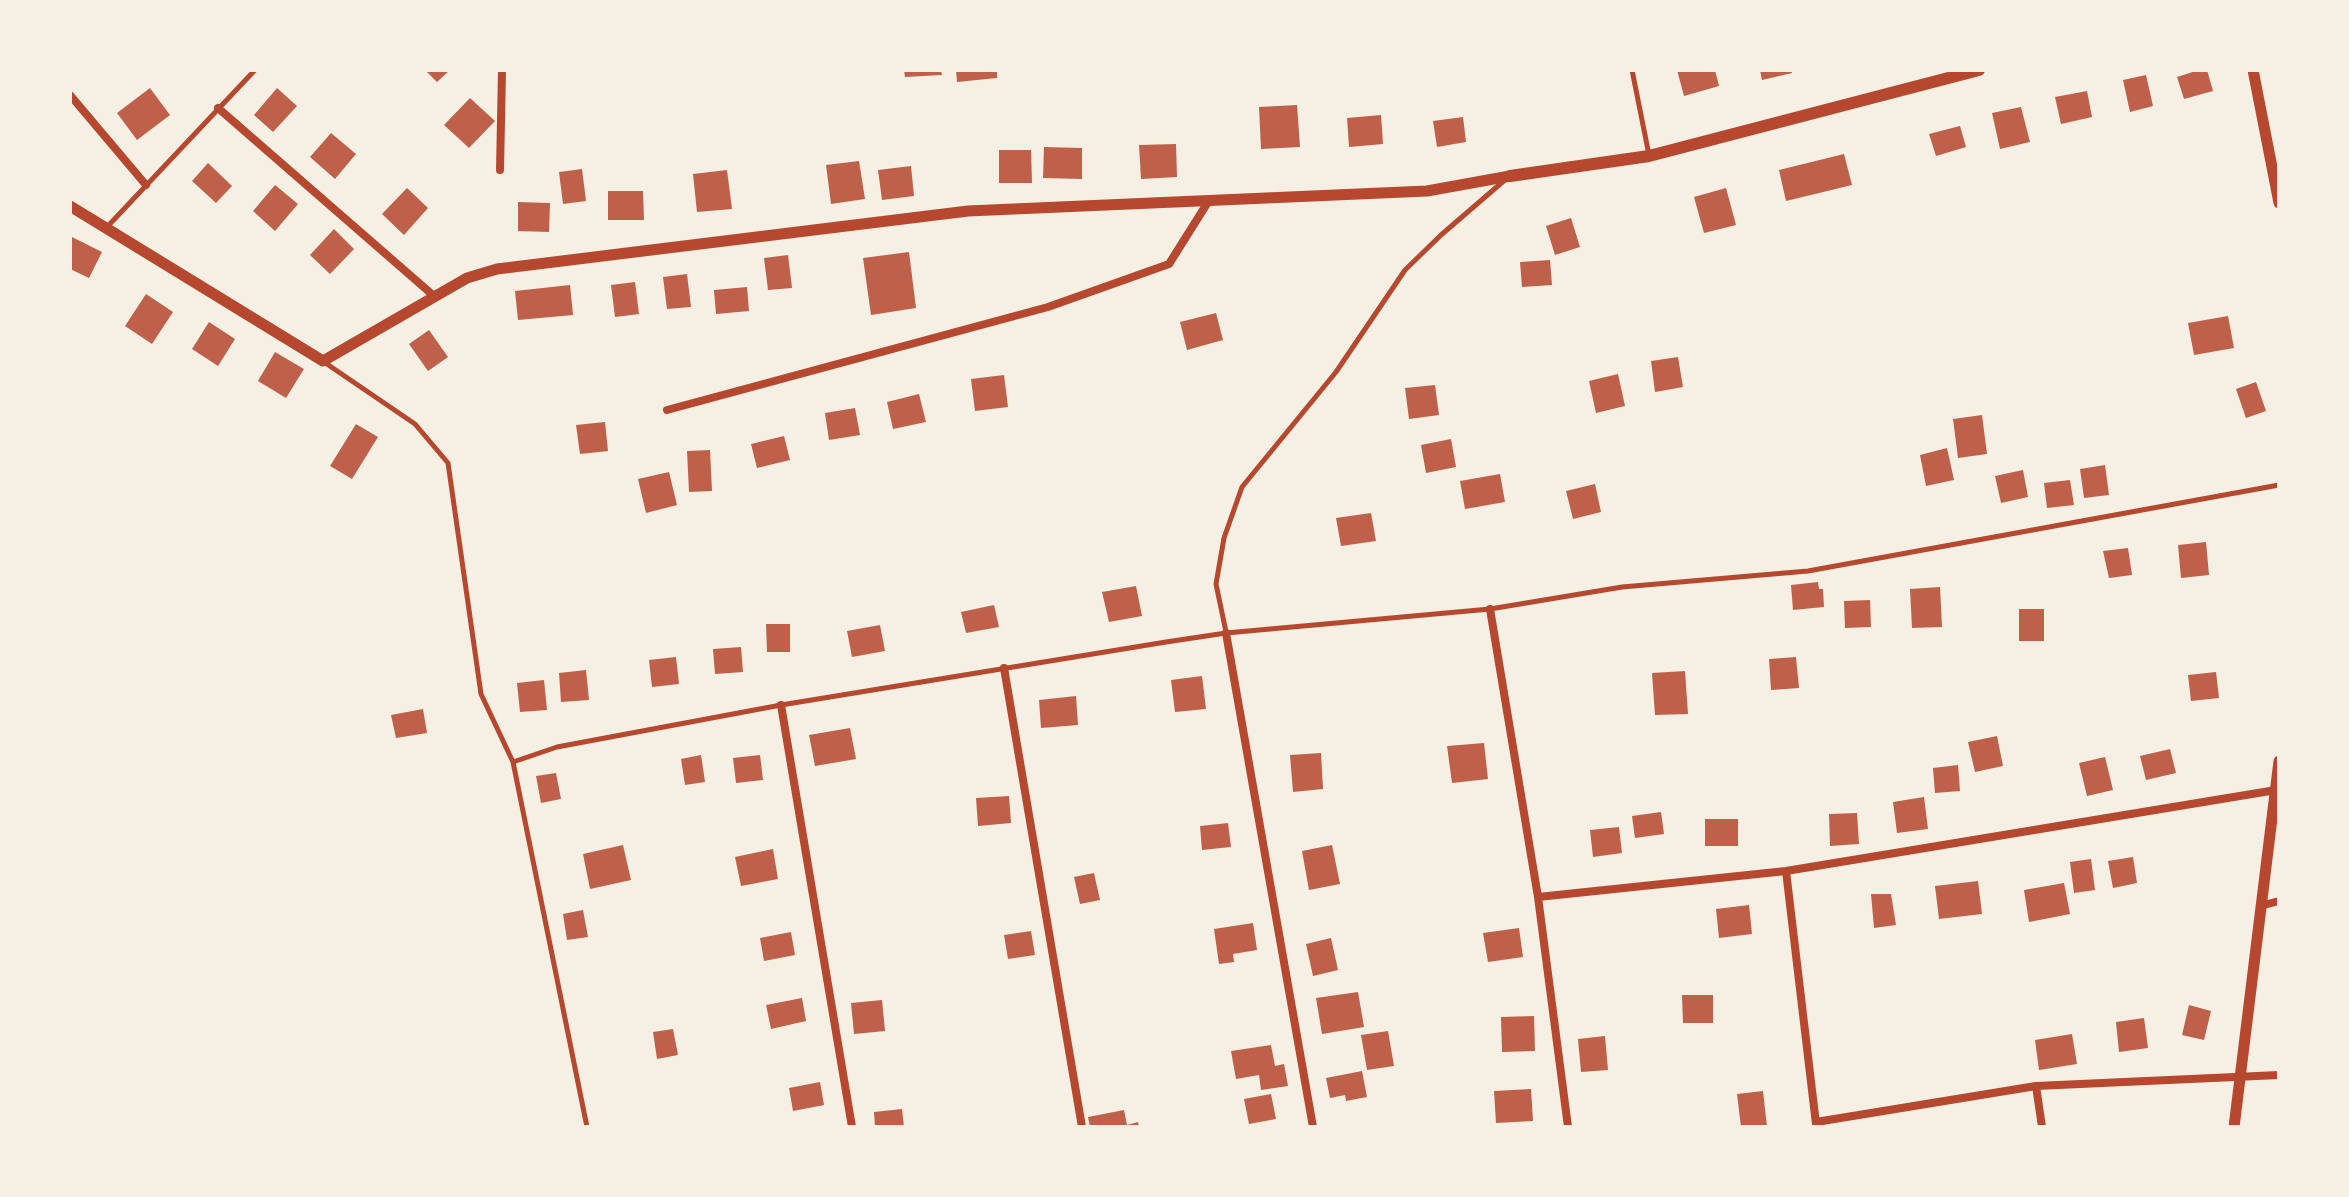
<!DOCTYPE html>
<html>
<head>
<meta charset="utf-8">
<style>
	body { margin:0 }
	#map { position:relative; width:2349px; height:1197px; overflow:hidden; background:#f6efe4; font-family:"DejaVu Sans",sans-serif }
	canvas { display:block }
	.frame { position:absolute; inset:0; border:72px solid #f6efe4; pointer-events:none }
</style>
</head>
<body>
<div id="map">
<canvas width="2349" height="1197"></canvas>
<div class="frame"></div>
</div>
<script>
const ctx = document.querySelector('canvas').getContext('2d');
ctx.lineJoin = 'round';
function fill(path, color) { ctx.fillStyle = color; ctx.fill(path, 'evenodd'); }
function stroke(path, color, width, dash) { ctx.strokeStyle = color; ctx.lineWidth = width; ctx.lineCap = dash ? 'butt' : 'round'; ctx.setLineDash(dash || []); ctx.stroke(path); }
fill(new Path2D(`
	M425,70H450L437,82Z
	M904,70H941L942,75L905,77Z
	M956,70H997V78L957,82Z
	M1677,70H1715L1719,86L1684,96Z
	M1760,70H1792V73L1762,80Z
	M2199,70H2207L2213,91L2184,99L2177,77Z
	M2146,75L2153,106L2130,112L2123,80Z
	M150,88L170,115L137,140L117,113Z
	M277,88L297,106L273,132L254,115Z
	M2087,91L2092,117L2061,124L2055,97Z
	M470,98L495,121L469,148L444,125Z
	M1297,105L1300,147L1261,149L1259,107Z
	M2021,107L2030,142L2000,149L1992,113Z
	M1381,115L1383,144L1349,147L1347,118Z
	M1463,117L1466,142L1437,147L1433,121Z
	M1960,126L1966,147L1936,156L1929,134Z
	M331,133L356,154L335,179L310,157Z
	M1176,144L1177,177L1141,179L1139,145Z
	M1044,147L1082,148V179L1043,178Z
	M999,150H1031L1032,183H999Z
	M1844,154L1852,185L1786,201L1779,170Z
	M859,161L865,199L831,204L826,165Z
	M208,163L232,186L216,203L192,181Z
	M911,166L914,196L882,200L878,170Z
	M582,169L586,201L563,204L559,172Z
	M727,170L732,209L697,212L693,174Z
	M275,185L298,204L275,231L253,211Z
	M407,188L428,208L404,235L382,214Z
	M1726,188L1736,225L1704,233L1694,197Z
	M608,191H643L644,220H608Z
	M518,202L550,203L549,232L518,231Z
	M1571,218L1580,247L1555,255L1546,226Z
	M334,229L354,249L330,274L310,255Z
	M70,236L102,252L89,278L70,269Z
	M909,252L916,308L871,315L863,258Z
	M788,255L792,288L768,290L764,258Z
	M1550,260L1552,285L1522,287L1520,262Z
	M687,274L691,307L667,309L663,277Z
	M635,282L639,314L615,317L611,285Z
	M570,285L573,315L518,320L515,291Z
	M747,287L749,311L716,314L714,290Z
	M146,294L173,312L152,344L125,326Z
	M1216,313L1223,340L1187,350L1180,322Z
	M2228,316L2234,348L2194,355L2188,323Z
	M209,322L235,339L218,366L192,349Z
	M429,330L448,357L428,371L409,344Z
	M275,352L304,369L286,398L258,381Z
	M1678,357L1683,387L1655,392L1651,361Z
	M1618,374L1625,406L1596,413L1589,381Z
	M1004,375L1008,407L975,411L971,379Z
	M2256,382L2266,411L2246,418L2236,389Z
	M1435,385L1439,415L1409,419L1405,388Z
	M919,394L926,422L893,429L887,402Z
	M855,408L860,435L829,440L825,413Z
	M1982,415L1987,454L1958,458L1953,419Z
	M605,422L608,451L580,454L576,425Z
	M356,424L378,437L352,479L330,466Z
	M784,436L790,460L757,468L751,444Z
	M1451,439L1456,467L1426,473L1421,445Z
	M1947,448L1954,480L1926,486L1920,455Z
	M710,450L712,491L689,492L687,451Z
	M2105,465L2109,495L2084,498L2080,469Z
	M2023,470L2028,497L2001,503L1995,476Z
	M669,472L677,505L646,513L638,479Z
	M1500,474L1505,502L1465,509L1460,481Z
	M2070,480L2074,505L2047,508L2044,483Z
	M1595,484L1601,512L1573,519L1566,491Z
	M1371,513L1376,541L1341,546L1336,518Z
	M2206,542L2209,575L2181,578L2178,545Z
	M2128,548L2132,575L2109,578L2103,551Z
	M1818,582L1819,589H1823L1824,607L1793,610L1791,585Z
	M1136,586L1142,616L1109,622L1102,592Z
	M1940,587L1942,627L1912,628L1910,589Z
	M1870,600L1871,627L1845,628L1844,601Z
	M994,605L999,627L966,633L961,612Z
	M2019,609H2044V641H2019Z
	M766,624H790V652H767Z
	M880,625L885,651L852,657L847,631Z
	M741,647L743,672L715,674L713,649Z
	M676,657L679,684L652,687L649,660Z
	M1796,657L1799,688L1771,690L1769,659Z
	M586,670L589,700L561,702L559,673Z
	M1685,671L1688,714L1655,715L1652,673Z
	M2216,672L2219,698L2191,701L2188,675Z
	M1202,676L1206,709L1175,712L1171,680Z
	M544,680L547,710L520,712L517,683Z
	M1076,696L1078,725L1041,728L1039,700Z
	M423,709L427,733L396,738L391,715Z
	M850,728L856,759L815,766L809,735Z
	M1997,736L2003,766L1975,772L1968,742Z
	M1484,743L1488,779L1452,783L1447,746Z
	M2170,749L2176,773L2146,780L2140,756Z
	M1321,753L1323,789L1293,792L1290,755Z
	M701,755L705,782L685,785L681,759Z
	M760,755L763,780L736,783L733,758Z
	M2105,757L2113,790L2087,796L2079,763Z
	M1958,765L1960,791L1935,793L1933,768Z
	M556,773L561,799L541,803L536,776Z
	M1009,796L1011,823L978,826L976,798Z
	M1924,797L1928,829L1897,833L1893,802Z
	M1661,812L1664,834L1635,838L1632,816Z
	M1857,813L1859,844L1830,846L1829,814Z
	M1705,819H1738V846H1705Z
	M1228,823L1231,847L1202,850L1200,826Z
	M1619,827L1622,853L1593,857L1590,830Z
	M623,845L631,880L590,889L583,854Z
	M1332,845L1340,884L1309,890L1302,851Z
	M773,849L778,879L741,886L735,857Z
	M2133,857L2137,883L2113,888L2108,861Z
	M2091,859L2095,890L2074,893L2070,862Z
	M1094,873L1100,900L1080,904L1074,877Z
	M1978,881L1982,914L1939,919L1935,886Z
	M2064,883L2070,914L2029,922L2024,890Z
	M1871,894H1891L1896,925L1874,928Z
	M1749,905L1752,934L1719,938L1716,909Z
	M583,910L588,937L567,940L563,914Z
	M1253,923L1257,950L1233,954L1234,962L1219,964L1214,929Z
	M1519,928L1523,957L1488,962L1483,933Z
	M1031,931L1035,955L1008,959L1004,935Z
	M791,932L795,955L764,961L760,938Z
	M1331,938L1338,970L1313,976L1306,944Z
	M1358,992L1364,1027L1322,1034L1316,998Z
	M1682,995H1713V1023H1683Z
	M802,998L806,1021L771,1029L766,1005Z
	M882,1000L885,1031L854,1034L851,1003Z
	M2189,1005L2211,1011L2204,1040L2182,1035Z
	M1534,1016L1535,1051L1502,1052L1501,1017Z
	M2144,1018L2148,1048L2119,1052L2116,1022Z
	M673,1029L678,1055L657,1059L653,1032Z
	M1388,1031L1394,1066L1367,1070L1361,1035Z
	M2072,1034L2077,1064L2039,1070L2035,1040Z
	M1605,1036L1608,1070L1581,1072L1578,1039Z
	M1271,1045L1275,1066L1284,1064L1288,1086L1261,1090L1259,1075L1236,1079L1231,1051Z
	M1362,1071L1367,1097L1346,1101L1345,1095L1330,1098L1326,1078Z
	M820,1082L824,1105L793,1111L789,1088Z
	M1531,1089L1533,1121L1496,1123L1494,1091Z
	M1763,1091L1767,1127H1741L1737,1094Z
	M1271,1094L1276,1119L1249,1124L1244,1099Z
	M902,1109L904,1127H875L874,1112Z
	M1124,1110L1127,1125L1138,1122L1139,1127H1090L1088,1117Z`), '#bf614a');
stroke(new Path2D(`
	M1632,70L1649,155
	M107,227L255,70
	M324,362L415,424L448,463L481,694L513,762L557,747L781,705L1166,642L1226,633L1490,609L1622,587L1808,571L2279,485
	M1226,632L1216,584L1224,538L1242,487L1336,372L1405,270L1441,235L1506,179
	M513,762L587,1127`), '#b5482f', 5);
stroke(new Path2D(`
	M70,95L146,185
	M218,108L434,296
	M500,170L502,70
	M667,410L1048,307L1169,264L1208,202
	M1490,609L1538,897L1568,1127
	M1226,633L1313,1127
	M1004,668L1082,1127
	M781,705L852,1127
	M1786,871L1816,1124
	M1538,897L1786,871L2276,790
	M2260,906L2279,901
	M2036,1086L2042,1127
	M1816,1122L2036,1086L2279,1075`), '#b5482f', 8);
stroke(new Path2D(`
	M2253,70L2279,203
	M70,206L323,361L467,278L497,269L968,211L1427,191L1510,176
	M2234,1127L2279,761`), '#b5482f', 11);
stroke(new Path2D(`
	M1510,176L1649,156L1979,70`), '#b5482f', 12);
</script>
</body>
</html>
